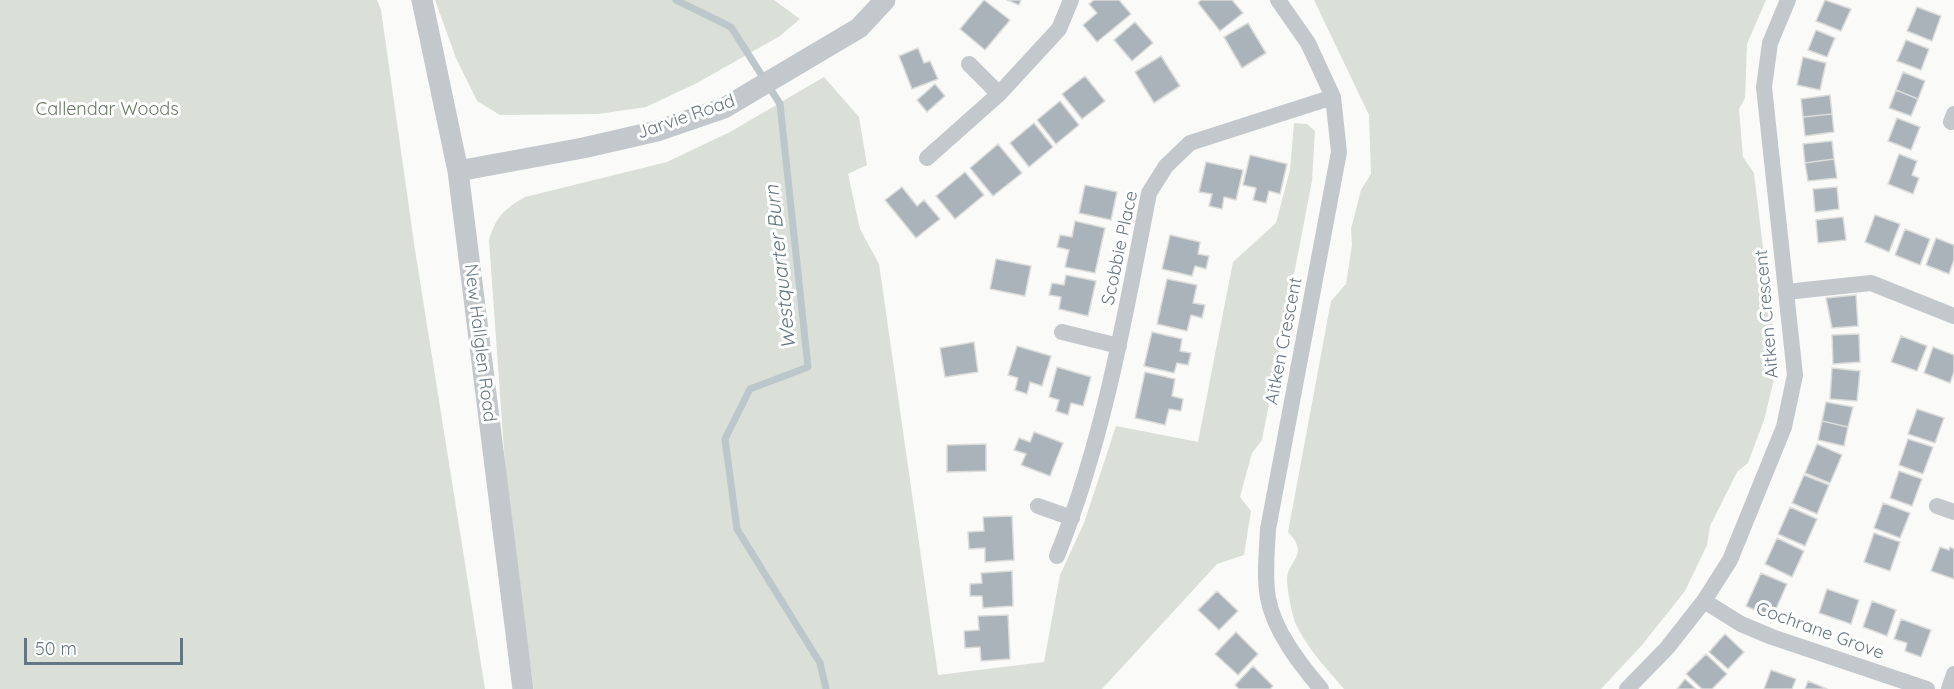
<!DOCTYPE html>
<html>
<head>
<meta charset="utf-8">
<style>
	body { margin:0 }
	#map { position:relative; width:1954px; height:689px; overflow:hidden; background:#fafaf8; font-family:Quicksand,sans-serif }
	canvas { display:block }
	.scale { position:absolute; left:24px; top:638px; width:159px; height:27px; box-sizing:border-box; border:3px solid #657683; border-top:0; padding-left:8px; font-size:18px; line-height:21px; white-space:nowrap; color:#657683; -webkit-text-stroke:4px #fff; paint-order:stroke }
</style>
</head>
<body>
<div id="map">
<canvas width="1954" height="689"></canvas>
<div class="scale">50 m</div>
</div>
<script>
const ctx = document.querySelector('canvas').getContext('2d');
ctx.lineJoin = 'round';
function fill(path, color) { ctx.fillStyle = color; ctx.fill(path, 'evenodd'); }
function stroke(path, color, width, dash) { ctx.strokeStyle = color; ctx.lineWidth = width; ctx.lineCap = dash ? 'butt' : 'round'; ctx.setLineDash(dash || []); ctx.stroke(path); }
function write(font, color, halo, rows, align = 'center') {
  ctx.font = font + ' Quicksand,sans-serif'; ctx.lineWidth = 6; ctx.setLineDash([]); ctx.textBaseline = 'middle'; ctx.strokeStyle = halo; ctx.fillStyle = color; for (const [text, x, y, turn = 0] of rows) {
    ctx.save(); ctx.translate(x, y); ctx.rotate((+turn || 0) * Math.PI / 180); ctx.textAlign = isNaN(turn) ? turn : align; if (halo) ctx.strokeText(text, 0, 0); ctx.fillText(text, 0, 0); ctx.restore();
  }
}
fill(new Path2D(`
	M0,0H377L381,10L415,250L485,689H0Z
	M435,0H774L800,19L780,36L697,83L646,107L598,114L500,115L477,101L456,58Z
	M1314,0H1766L1747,44L1745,98L1739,109L1743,157L1754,173L1775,347V375L1764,420L1748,463L1737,472L1710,526L1707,545L1685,591L1642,645L1601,689H1344C1326,668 1306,647 1295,622C1291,611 1288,592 1287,581C1287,559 1311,556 1288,532L1331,301L1346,284L1352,245L1351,229L1361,190L1371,174L1369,115Z
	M824,77L859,117L867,165L848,174L860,229L879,264L938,675L1044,662L1060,575L1084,523L1116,426L1198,442L1233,262L1276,223L1290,170L1294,123L1307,124L1315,131L1312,181L1262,440L1252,453L1240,497L1251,511L1244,555L1217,564L1102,689H534L509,520L489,240C496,217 504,209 525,197L667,162L730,132Z`), '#dadfd7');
stroke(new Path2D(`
	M676,0L731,27L780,104L808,367L750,389L725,439L737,529L820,663L826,689`), '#bbc7cb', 7);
const building = new Path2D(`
	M984,0L1010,20L985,50L960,29Z
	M1007,0H1021L1019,5Z
	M1094,0H1119L1131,14L1097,42L1083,25L1097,13L1089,4Z
	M1201,0H1232L1243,13L1220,31L1198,3Z
	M1825,0L1851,9L1841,31L1816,21Z
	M1917,7L1941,16L1932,41L1907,31Z
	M1135,22L1153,43L1132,61L1114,40Z
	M1248,23L1266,53L1242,68L1224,37Z
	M1816,30L1835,38L1827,57L1808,50Z
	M1906,40L1929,49L1921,70L1897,61Z
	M918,48L924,63L930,61L938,79L912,89L899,56Z
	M1161,56L1180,86L1154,103L1135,72Z
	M1803,57L1826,63L1820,90L1797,85Z
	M1903,72L1925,81L1918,99L1896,90Z
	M1085,76L1105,101L1082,119L1062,94Z
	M935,84L945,96L927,112L917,100Z
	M1896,90L1918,99L1911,116L1889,108Z
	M1830,95L1832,114L1803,117L1801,99Z
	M1060,101L1079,125L1056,144L1037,120Z
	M1832,114L1834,132L1805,136L1803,117Z
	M1897,118L1920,127L1911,150L1888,141Z
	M1034,123L1053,147L1029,167L1010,143Z
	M1832,141L1834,159L1805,163L1803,144Z
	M998,144L1022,173L993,196L970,168Z
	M1899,154L1917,161L1912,175L1919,178L1913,194L1888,184Z
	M1250,155L1287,164L1280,194L1269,191L1266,203L1253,200L1256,188L1243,185Z
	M1834,159L1837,178L1808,181L1805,163Z
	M1206,162L1243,170L1236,200L1224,197L1222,209L1209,206L1212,194L1199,192Z
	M965,172L984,195L955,219L936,196Z
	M1085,185L1117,192L1111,220L1079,213Z
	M902,187L917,206L924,200L940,219L916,238L885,200Z
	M1837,187L1839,209L1815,212L1813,189Z
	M1875,215L1900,224L1889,252L1865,242Z
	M1843,217L1846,240L1818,243L1816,220Z
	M1075,221L1105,228L1095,273L1065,267L1069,250L1057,247L1060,235L1072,237Z
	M1905,229L1930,239L1920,265L1895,255Z
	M1170,235L1200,242L1198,254L1209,256L1206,269L1195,266L1192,276L1162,269Z
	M1936,238L1954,245V260L1949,274L1926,265Z
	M996,259L1031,266L1025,296L990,289Z
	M1066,275L1096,281L1088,316L1059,309L1061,297L1049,295L1052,283L1064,285Z
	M1167,279L1197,285L1193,303L1205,305L1202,318L1191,315L1187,331L1157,324Z
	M1856,295L1858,326L1832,328L1826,298Z
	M1152,332L1182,339L1180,351L1191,353L1188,365L1177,363L1174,373L1144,366Z
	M1859,334L1860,362L1833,364L1832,335Z
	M1901,336L1927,346L1917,371L1891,362Z
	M974,342L978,372L945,377L940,348Z
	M1017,346L1051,356L1042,386L1030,382L1027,394L1015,390L1018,378L1008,375Z
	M1933,347L1954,355V372L1950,383L1924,373Z
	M1057,367L1091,377L1083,406L1071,403L1068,415L1056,411L1059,400L1049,397Z
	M1832,368L1860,371L1857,401L1830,399Z
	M1145,372L1175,379L1172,396L1183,399L1181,411L1169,409L1165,425L1135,418Z
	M1826,402L1853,407L1848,427L1822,421Z
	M1917,409L1944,418L1935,443L1908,434Z
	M1822,421L1848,427L1844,446L1818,440Z
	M1034,432L1063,443L1050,476L1021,465L1026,454L1014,450L1019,438L1030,442Z
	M1908,439L1933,447L1923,474L1899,465Z
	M986,444V471L947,472V445Z
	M1817,444L1842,455L1830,483L1805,473Z
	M1899,471L1922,479L1912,506L1890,498Z
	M1804,475L1829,485L1817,514L1792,503Z
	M1883,503L1910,513L1900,538L1874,528Z
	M1790,507L1817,519L1805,546L1778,534Z
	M1012,516L1014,560L985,562V548L969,549L968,532L984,531L983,517Z
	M1874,533L1900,542L1890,571L1864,562Z
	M1777,538L1804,551L1792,577L1765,564Z
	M1940,547L1949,550L1950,547L1954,549V579L1931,571Z
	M1012,571L1013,606L983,608L982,596H970V584L982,583L981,573Z
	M1761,573L1787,584L1772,618L1746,606Z
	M1827,589L1859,600L1851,624L1819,613Z
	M1217,591L1238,611L1219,630L1198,610Z
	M1872,601L1896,610L1887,636L1863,627Z
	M1008,615L1010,659L981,661L980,647L965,648L964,631L979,630L978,616Z
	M1901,619L1931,630L1921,657L1905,651L1907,643L1894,639Z
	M1236,632L1258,654L1238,675L1215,654Z
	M1725,634L1744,652L1728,669L1709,652Z
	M1706,654L1727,674L1712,689H1702L1686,674Z
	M1253,666L1273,686L1270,689H1239L1235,685Z
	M1771,670L1796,679L1792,689H1764Z
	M1685,679L1696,689H1677Z
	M1808,681L1827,689H1805Z`);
fill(building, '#aab3b9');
stroke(building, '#dcdcda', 1.5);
stroke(new Path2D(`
	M1278,0L1308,43L1333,97L1339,152L1268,529C1267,552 1264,575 1268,598C1274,631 1300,664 1321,689
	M969,64L999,94
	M1951,122L1954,114
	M927,158L999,94L1059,29L1071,0
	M1786,292L1871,283L1954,316
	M1062,332L1119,346
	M1038,506L1072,518
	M1937,506L1954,512
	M1057,556C1104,439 1125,316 1149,193L1166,166L1190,143L1333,97
	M1704,601L1741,624L1772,637L1927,689
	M1627,689L1667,648L1704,601L1730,560L1784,427L1795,375L1764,87L1770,43L1788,0
	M1949,689L1954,674`), '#c3c8cc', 16);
stroke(new Path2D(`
	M422,0L458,171L523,689
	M458,171L583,148L657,131L724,108L859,28L885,0`), '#c3c8cc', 21);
write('18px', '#687a64', '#fff', [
	["Callendar Woods",107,110]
]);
write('18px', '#657683', '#fff', [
	["Jarvie Road",686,117,-19],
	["Scobbie Place",1120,248,-78],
	["Aitken Crescent",1767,314,-95],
	["Aitken Crescent",1284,341,-79],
	["New Hallglen Road",480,343,83],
	["Cochrane Grove",1820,631,20]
]);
write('italic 20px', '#60757c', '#fff', [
	["Westquarter Burn",781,267,-96]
]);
</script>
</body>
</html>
